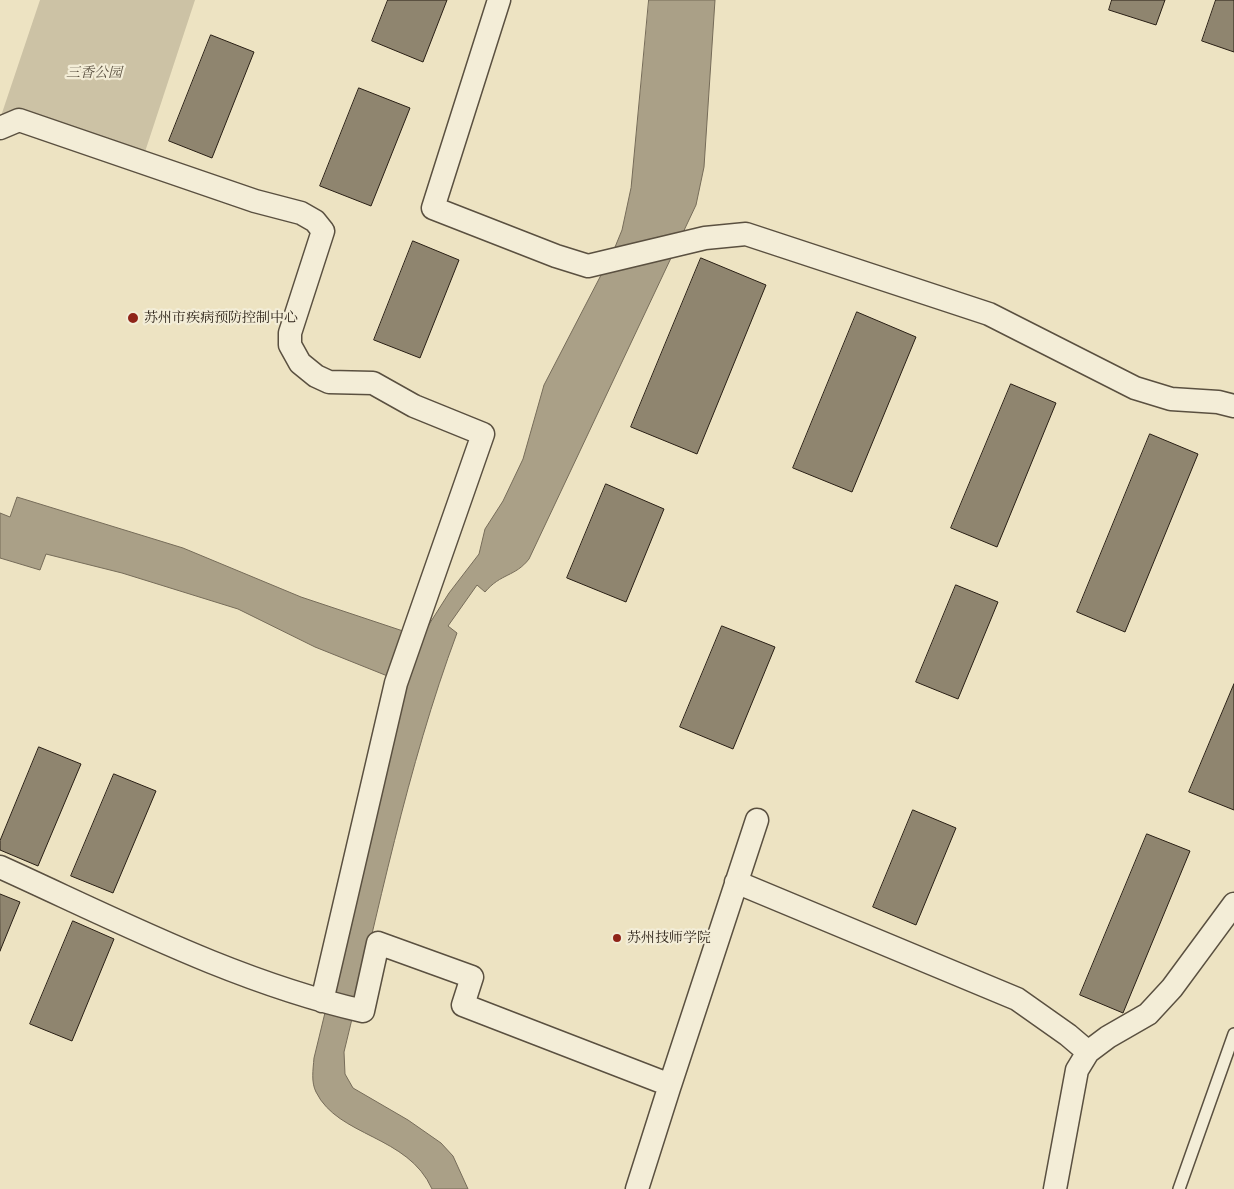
<!DOCTYPE html>
<html>
<head>
<meta charset="utf-8">
<style>
	body { margin:0 }
	canvas { display:block; background:#ede3c2 }
</style>
</head>
<body>
<canvas width="1234" height="1189"></canvas>
<script>
const ctx = document.querySelector('canvas').getContext('2d');
ctx.lineJoin = 'round';
function fill(path, color) { ctx.fillStyle = color; ctx.fill(path, 'evenodd'); }
function stroke(path, color, width, dash) { ctx.strokeStyle = color; ctx.lineWidth = width; ctx.lineCap = dash ? 'butt' : 'round'; ctx.setLineDash(dash || []); ctx.stroke(path); }
function write(font, color, halo, rows, align = 'center') {
  ctx.font = font + ' "Libre Caslon Text","Noto Serif SC",serif'; ctx.lineWidth = 4.5; ctx.setLineDash([]); ctx.textBaseline = 'middle'; ctx.strokeStyle = halo; ctx.fillStyle = color; for (const [text, x, y, turn = 0] of rows) {
    ctx.save(); ctx.translate(x, y); ctx.rotate((+turn || 0) * Math.PI / 180); ctx.textAlign = isNaN(turn) ? turn : align; if (halo) ctx.strokeText(text, 0, 0); ctx.fillText(text, 0, 0); ctx.restore();
  }
}
fill(new Path2D(`
	M40,0H195L140,167L0,119Z`), '#ccc2a5');
const water = new Path2D(`
	M649,0H715L704,167L696,205L529,559C515,577 501,573 485,592L477,585L448,626L457,633C407,767 378,913 344,1052L345,1074L353,1088L408,1120L441,1143L453,1156L468,1189H432C408,1135 338,1137 316,1092C311,1082 313,1070 314,1058L405,683L315,647L238,609L122,573L46,554L40,570L0,558V513L10,517L17,497L183,548L301,597L421,637L449,593L479,554L485,529L503,501L523,459L544,385L613,252L622,230L631,188Z`);
fill(water, '#aaa087');
stroke(water, '#766c59', 1);
const building = new Path2D(`
	M388,0H447L423,62L372,41Z
	M1112,0H1165L1156,25L1109,10Z
	M1216,0H1234V52L1202,41Z
	M211,35L254,52L212,158L169,141Z
	M359,88L410,108L371,206L320,186Z
	M413,241L459,260L420,358L374,340Z
	M701,258L766,285L697,454L631,427Z
	M857,312L916,337L852,492L793,468Z
	M1011,384L1056,403L997,547L951,528Z
	M1150,434L1198,454L1125,632L1077,612Z
	M606,484L664,509L626,602L567,578Z
	M956,585L998,602L958,699L916,682Z
	M722,626L775,647L733,749L680,727Z
	M1234,684V810L1189,792Z
	M39,747L81,764L38,866L0,850V841Z
	M114,774L156,791L113,893L71,876Z
	M913,810L956,828L916,925L873,907Z
	M1147,834L1190,851L1123,1013L1080,995Z
	M0,894L20,902L0,951Z
	M73,921L114,939L72,1041L30,1024Z`);
fill(building, '#8f856f');
stroke(building, '#291f15', 1);
const lane = new Path2D(`
	M1179,1189L1234,1034`);
const street = new Path2D(`
	M499,0L433,208L556,256L588,266L705,238L746,234L989,314L1135,388L1171,399L1218,402L1234,406
	M0,128L19,120L255,201L301,213L315,221L323,231L290,333V345L300,363L316,376L329,382L373,383L414,406L483,434L396,683L322,1001
	M0,867C119,921 236,982 363,1011L378,943L472,977L463,1005L670,1085L757,820
	M736,882L1017,999L1068,1035L1088,1052
	M637,1189L670,1085
	M1055,1189L1077,1070L1088,1052L1108,1037L1148,1014L1172,988L1234,904`);
stroke(lane, '#5a5040', 14);
stroke(street, '#5a5040', 25);
stroke(lane, '#f3edd7', 11);
stroke(street, '#f3edd7', 22);
for (const [x, y, r, color] of [
	[133,318,6,"#8f2418"],
	[617,938,5,"#8f2418"]
]) { const dot = new Path2D(); dot.arc(x, y, r, 0, 2 * Math.PI); ctx.fillStyle = color; ctx.fill(dot); stroke(dot, '#f3edd7', 2); }
write('italic 14px', '#5a5040', '#f3edd7', [
	["三香公园",94,73]
]);
write('14px', '#291f15', '#f3edd7', [
	["苏州市疾病预防控制中心",144,318],
	["苏州技师学院",627,938]
], 'left');
</script>
</body>
</html>
